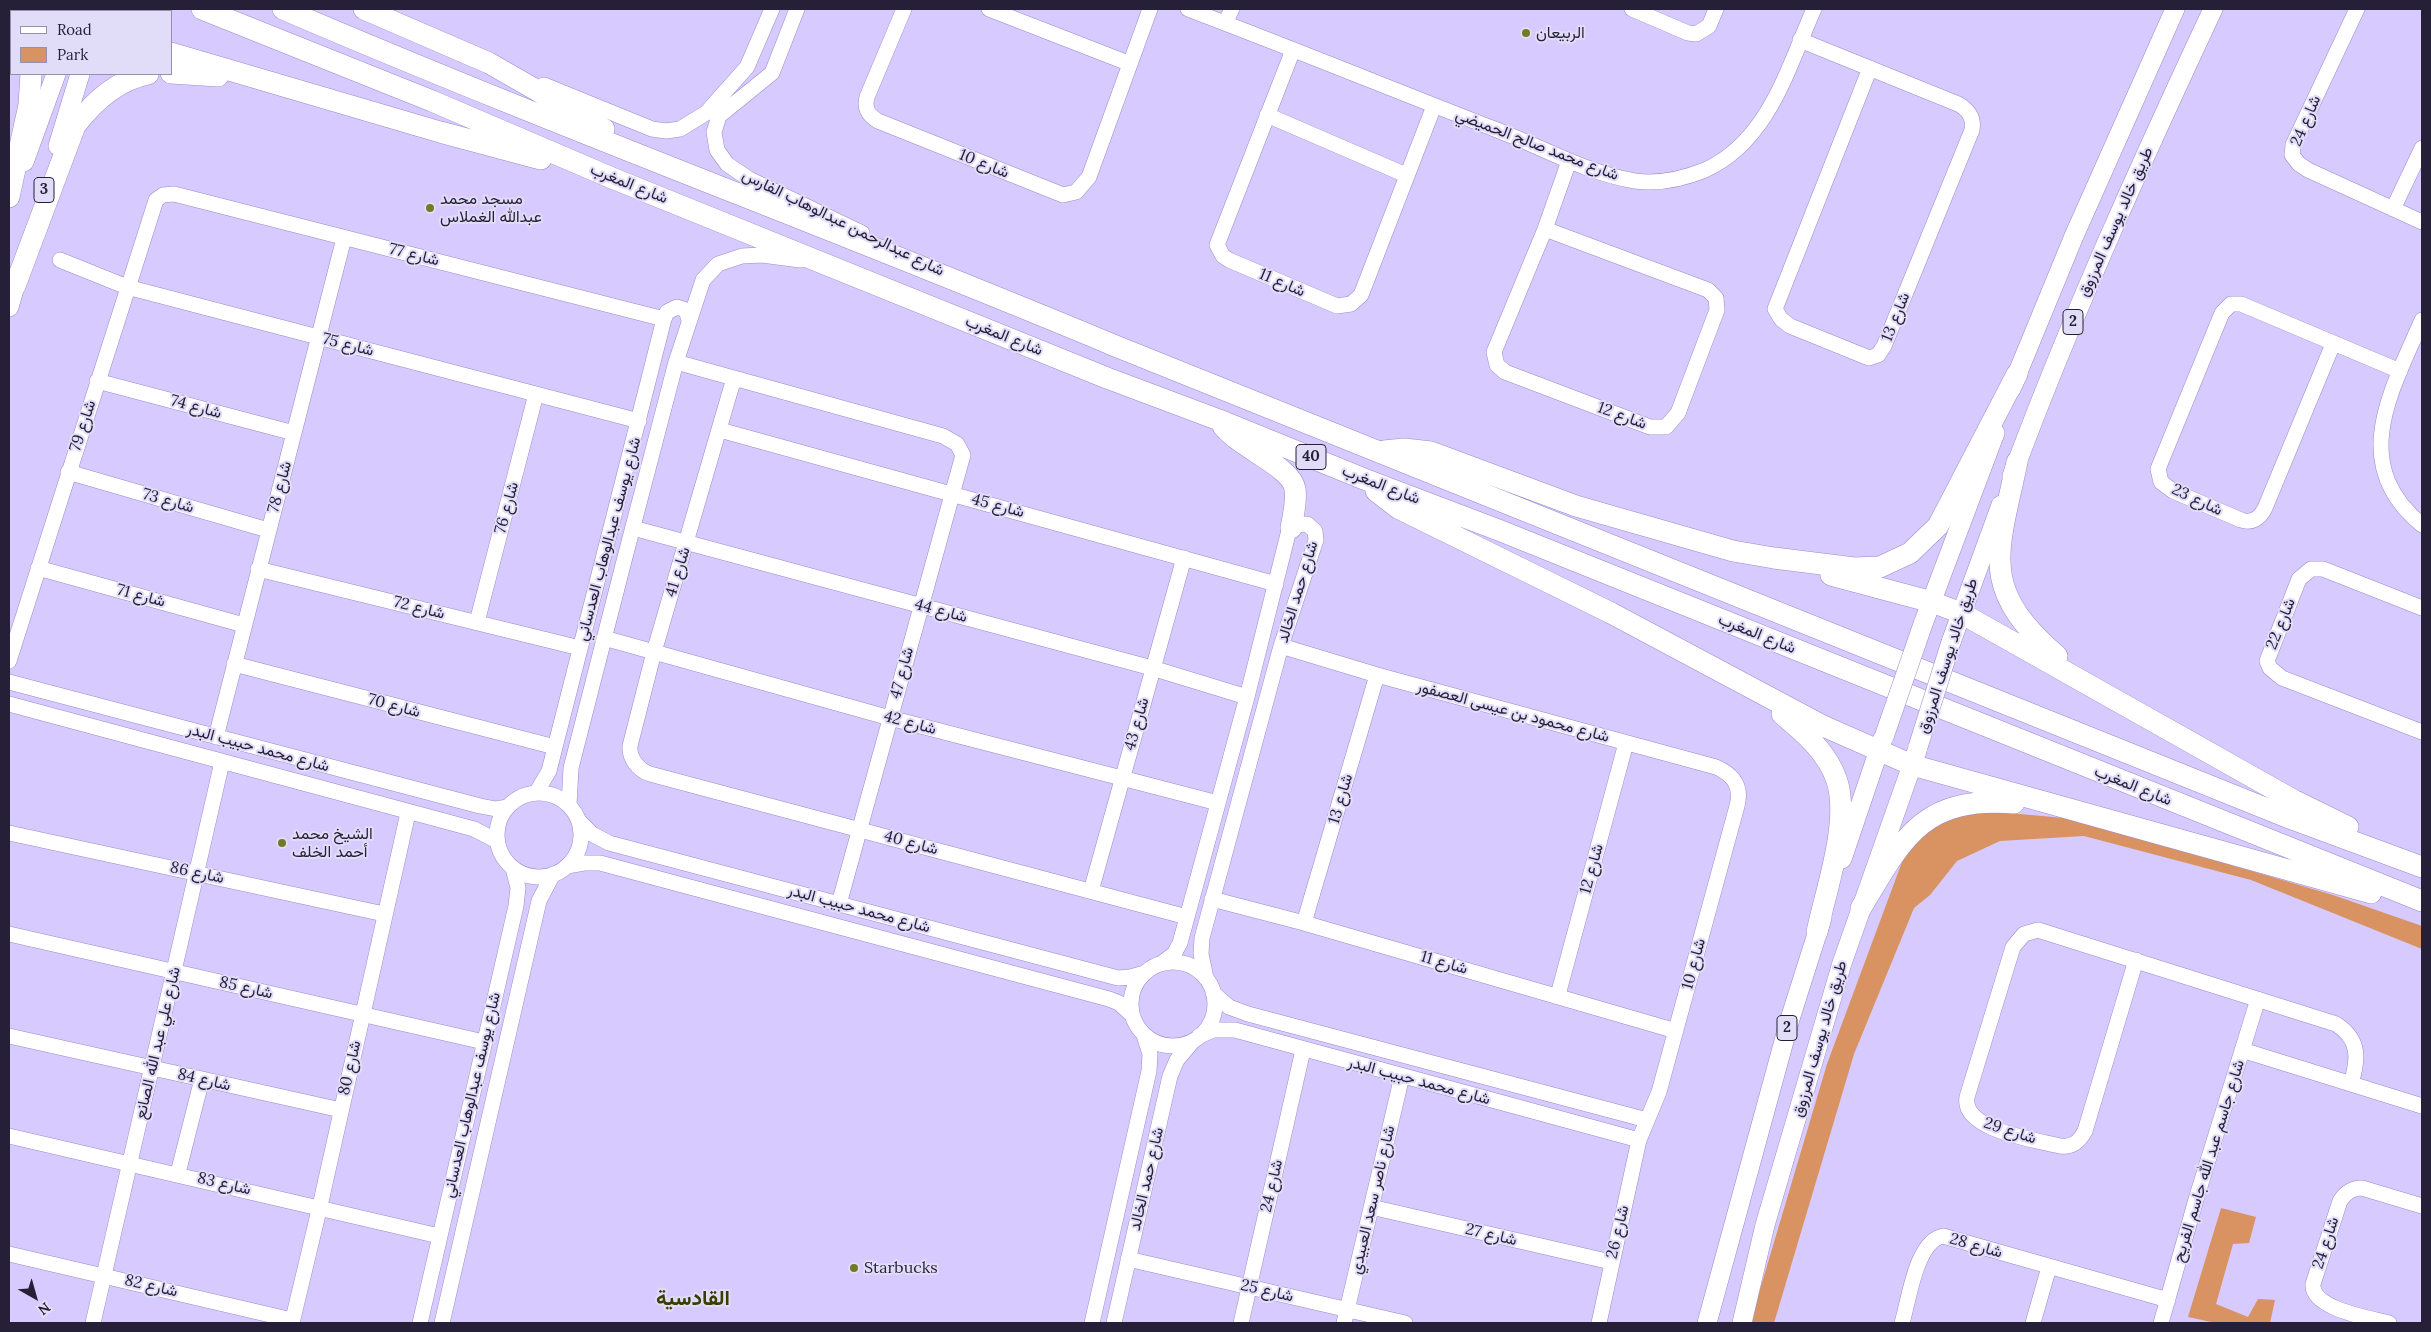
<!DOCTYPE html>
<html>
<head>
<meta charset="utf-8">
<style>
	body { margin:0 }
	#map { position:relative; width:2431px; height:1332px; overflow:hidden; background:#d6caff; font-family:Lora,serif }
	canvas { display:block }
	.frame { position:absolute; inset:0; border:10px solid #251f37; pointer-events:none }
	.legend { position:absolute; left:10px; top:10px; width:162px; height:65px; box-sizing:border-box; background:#e1dcf7; border:1px solid #9690aa; margin:0; padding:6px 9px; list-style:none; font-size:15px; color:#251f37 }
	.legend li { display:flex; align-items:center; gap:10px; height:25px }
	.legend b { width:25px; border:1px solid #9690aa }
	.north { position:absolute; left:10px; top:1272px; width:50px; height:50px; -webkit-text-stroke:4px #e1dcf7; paint-order:stroke; rotate:142deg; font-size:14px; font-weight:700; line-height:20px; text-align:center; color:#251f37 }
	.north::after { content:''; display:block; margin:auto; width:18px; height:22px; background:#251f37; clip-path:polygon(50% 0,100% 100%,50% 72%,0 100%) }
</style>
</head>
<body>
<div id="map">
<canvas width="2431" height="1332"></canvas>
<div class="frame"></div>
<ul class="legend">
<li><b style="height:6px;background:#fff"></b>Road</li>
<li><b style="height:14px;background:#d99261"></b>Park</li>
</ul>
<div class="north">N</div>
</div>
<script>
const ctx = document.querySelector('canvas').getContext('2d');
ctx.lineJoin = 'round';
function fill(path, color) { ctx.fillStyle = color; ctx.fill(path, 'evenodd'); }
function stroke(path, color, width, dash) { ctx.strokeStyle = color; ctx.lineWidth = width; ctx.lineCap = dash ? 'butt' : 'round'; ctx.setLineDash(dash || []); ctx.stroke(path); }
function write(font, color, halo, rows, align = 'center') {
  ctx.font = font + ' Lora,Vazirmatn,serif'; ctx.lineWidth = 4; ctx.setLineDash([]); ctx.textBaseline = 'middle'; ctx.strokeStyle = halo; ctx.fillStyle = color; for (const [text, x, y, turn = 0] of rows) {
    ctx.save(); ctx.translate(x, y); ctx.rotate((+turn || 0) * Math.PI / 180); ctx.textAlign = isNaN(turn) ? turn : align; if (halo) ctx.strokeText(text, 0, 0); ctx.fillText(text, 0, 0); ctx.restore();
  }
}
fill(new Path2D(`
	M1954,808L2075,819L2333,895L2422,926V949L2251,880L2084,836L2000,841L1957,861L1930,895L1914,908L1854,1054L1774,1323H1750L1827,1064L1902,862L1923,827Z
	M2221,1208L2256,1217L2249,1243L2233,1244L2216,1304L2248,1317L2258,1299L2275,1300L2270,1323H2216L2188,1317Z`), '#d99261');
const minor = new Path2D(`
	M797,9L772,73L719,116L714,132L717,150L727,164L749,179L862,233
	M904,9L867,97C864,108 868,115 878,121L1063,195L1076,192L1089,177L1150,9
	M989,9L1128,63
	M1188,9C1291,48 1394,90 1497,130C1542,147 1586,173 1635,181C1658,184 1683,179 1705,170C1769,141 1788,67 1814,9
	M1632,9L1688,33L1696,34L1709,26L1716,9
	M2357,9L2293,145L2292,155L2299,164L2308,170L2422,222
	M1225,23L1232,9
	M1800,40L1958,104C1969,110 1974,118 1972,130L1884,346L1878,355L1869,358L1790,326L1781,319L1775,309L1870,68
	M1293,50L1217,245L1223,256L1229,260L1337,306L1351,304L1361,295L1434,106
	M544,85L652,129L666,131L680,129L706,113L747,67L772,9
	M1267,115L1406,175
	M2393,209L2422,148
	M1545,229L1708,290L1716,298L1717,310L1678,413L1666,427H1650L1505,372L1497,365L1494,352L1545,229L1569,161
	M60,260L127,287L639,421
	M2422,320C2392,390 2347,464 2422,525
	M2333,344L2265,508C2260,518 2252,524 2241,520L2173,491L2161,482L2158,469L2222,313L2231,304H2241L2400,371
	M676,362L943,436L957,444L963,455L839,904
	M734,378L654,652L630,746C629,758 638,770 650,774L1187,917
	M97,381L294,433
	M720,430L1276,584
	M68,472L268,530
	M633,528L1152,668L1247,697
	M38,568L244,625
	M258,569L580,648
	M2422,608L2323,569H2311L2299,579L2267,661L2270,668L2282,678L2422,732
	M477,622L536,394
	M604,638L890,718L1218,803
	M1281,646L1377,675L1716,767C1734,775 1742,787 1737,806L1659,1092L1639,1140L1599,1323
	M9,661L156,200L163,195L174,194L664,319
	M234,664L555,747
	M9,682L480,806L496,809L508,807
	M9,704L474,829L497,841
	M216,737L344,238
	M497 835a42 42 0 1 1 84 0a42 42 0 1 1-84 0Z
	M536,793L549,771L664,319L667,312L677,307L686,310L689,320
	M569,805L571,768L624,561L676,362L703,280L718,264L742,256L762,255L800,260
	M580,822L592,834L609,843L1118,978L1130,977L1145,973
	M9,833L384,914
	M567,866L584,863H600L1109,999L1119,1003L1132,1015
	M1091,891L1184,558
	M1212,899L1304,923L1676,1031
	M1304,923L1377,675
	M9,934L484,1042
	M2136,960L2085,1131C2079,1142 2072,1148 2060,1146C2036,1140 1961,1130 1967,1097L2013,947L2024,934L2038,930L2336,1024C2361,1040 2358,1060 2351,1084
	M1131 1004a42 42 0 1 1 84 0a42 42 0 1 1-84 0Z
	M1162,963L1174,954L1180,943L1247,697L1288,534C1292,526 1299,524 1307,524L1315,531L1316,540L1281,646L1202,938L1201,954L1206,978
	M1213,993L1229,1007L1248,1014L1647,1120
	M1558,995L1626,743
	M9,1036L341,1110
	M1199,1036L1213,1030H1235L1639,1140
	M2242,1050L2422,1106
	M9,1136L439,1236
	M178,1173L202,1079
	M1371,1207L1611,1262
	M9,1254L292,1320
	M1128,1259L1405,1323
	M93,1323L222,762
	M292,1323L320,1206L408,813
	M420,1323L516,906L518,888L513,868
	M442,1323L539,901L553,874
	M1092,1323L1149,1071L1150,1054L1144,1035
	M1114,1323L1170,1076L1177,1060L1193,1041
	M1241,1323L1303,1050
	M1344,1323L1402,1076
	M1902,1323C1909,1300 1916,1241 1943,1236L2168,1300
	M2033,1323L2049,1267
	M2161,1323L2197,1196L2258,999
	M2389,1323C2370,1318 2311,1309 2313,1284L2340,1201C2345,1193 2352,1188 2362,1188L2422,1206`);
const major = new Path2D(`
	M79,11L80,9
	M104,11L105,9
	M58,146L80,74
	M24,162L56,74
	M9,307L19,272
	M2011,389L2074,236L2175,9
	M2012,476C2071,317 2141,163 2213,9
	M1923,624L1995,433
	M1951,642L2001,505
	M1842,859L1883,738
	M1707,1323L1790,1019L1822,918
	M1742,1323L1765,1225L1842,963L1917,751`);
const highway = new Path2D(`
	M50,9L55,11
	M202,9L432,101L612,178L1107,378L1219,420L1364,479L1501,531L2422,901
	M283,9C558,127 838,230 1113,345L2292,819L2422,867
	M364,9L489,63L604,129
	M9,20L11,23
	M171,53L440,132L541,159
	M171,73L218,76
	M9,197L29,105L31,74
	M15,286L75,126C94,101 117,80 148,74
	M1223,426C1240,448 1292,467 1295,489C1297,502 1293,516 1291,528
	M1384,451L1404,449L1431,452L1576,506L1733,551L1774,558L1854,568L1880,567L1910,553L1938,526L2017,374
	M2017,462C1998,553 1978,588 2057,656
	M1376,491L1398,508L1611,613L1821,725L1912,765L2371,893
	M1831,575L1932,602L1961,613L2295,801L2348,827
	M1782,714C1804,732 1828,753 1837,781C1850,823 1826,889 1817,932
	M1861,908C1903,837 1923,796 2014,803`);
stroke(minor, '#9c8ccb', 16);
stroke(major, '#9c8ccb', 20);
stroke(highway, '#9c8ccb', 22);
stroke(minor, '#fff', 15);
stroke(major, '#fff', 19);
stroke(highway, '#fff', 21);
const majorBridge = new Path2D(`
	M1884,737L1923,624
	M1918,747L1951,642`);
stroke(majorBridge, '#9c8ccb', 20, []);
stroke(majorBridge, '#fff', 19);
for (const [x, y, r, color] of [
	[1526,33,5,"#717a25"],
	[430,208,5,"#717a25"],
	[282,843,5,"#717a25"],
	[854,1268,5,"#717a25"]
]) { const dot = new Path2D(); dot.arc(x, y, r, 0, 2 * Math.PI); ctx.fillStyle = color; ctx.fill(dot); stroke(dot, '#e1dcf7', 2); }
for (const [x, y, w] of [
	[44,190,20],
	[2073,322,20],
	[1311,457,30],
	[1787,1028,20]
]) { const box = new Path2D(); box.roundRect(x - w / 2, y - 12.5, w, 25, 4); ctx.fillStyle = '#e1dcf7'; ctx.fill(box); stroke(box, '#251f37', 1); }
write('bold 15px', '#251f37', null, [
	["3",44,190],
	["2",2073,322],
	["40",1311,457],
	["2",1787,1028]
]);
write('16px', '#251f37', '#e1dcf7', [
	["الربيعان",1536,33],
	["مسجد محمد",440,199],
	["عبدالله الغملاس",440,217],
	["الشيخ محمد",292,834],
	["أحمد الخلف",292,852],
	["Starbucks",864,1268]
], 'left');
write('16px', '#251f37', '#e1dcf7', [
	["شارع 24",2306,121,-67],
	["شارع محمد صالح الحميضي",1537,145,21],
	["شارع 10",984,164,22],
	["شارع المغرب",629,184,22],
	["طريق خالد يوسف المرزوق",2116,222,-66],
	["شارع عبدالرحمن عبدالوهاب الفارس",843,223,26],
	["شارع 77",414,255,14],
	["شارع 11",1282,283,23],
	["شارع 13",1896,317,-68],
	["شارع المغرب",1004,336,22],
	["شارع 75",348,345,14],
	["شارع 74",196,407,15],
	["شارع 12",1622,416,20],
	["شارع 79",83,426,-72],
	["شارع المغرب",1381,485,21],
	["شارع 78",280,487,-75],
	["شارع 23",2197,500,25],
	["شارع 73",168,501,16],
	["شارع 45",998,506,15],
	["شارع 76",507,508,-75],
	["شارع يوسف عبدالوهاب العدساني",609,539,-75],
	["شارع 41",678,572,-73],
	["شارع حمد الخالد",1298,592,-73],
	["شارع 71",141,596,15],
	["شارع 72",419,608,14],
	["شارع 44",941,611,15],
	["شارع 22",2281,624,-68],
	["شارع المغرب",1757,634,22],
	["طريق خالد يوسف المرزوق",1948,656,-72],
	["شارع 47",902,673,-75],
	["شارع 70",394,706,15],
	["شارع محمود بن عيسى العصفور",1513,712,15],
	["شارع 42",910,723,15],
	["شارع 43",1137,724,-74],
	["شارع محمد حبيب البدر",258,748,15],
	["شارع المغرب",2133,786,22],
	["شارع 13",1341,799,-74],
	["شارع 40",911,843,15],
	["شارع 12",1592,869,-75],
	["شارع 86",197,873,12],
	["شارع محمد حبيب البدر",859,909,15],
	["شارع 11",1444,963,16],
	["شارع 10",1694,964,-75],
	["شارع 85",246,988,13],
	["طريق خالد يوسف المرزوق",1820,1039,-74],
	["شارع علي عبد الله الصانع",158,1043,-77],
	["شارع 80",350,1068,-77],
	["شارع 84",204,1080,13],
	["شارع محمد حبيب البدر",1419,1081,15],
	["شارع يوسف عبدالوهاب العدساني",472,1095,-77],
	["شارع 29",2010,1131,18],
	["شارع جاسم عبد الله جاسم الفريح",2209,1161,-73],
	["شارع حمد الخالد",1147,1179,-77],
	["شارع 83",224,1184,13],
	["شارع 24",1272,1186,-77],
	["شارع ناصر سعد العبيدي",1373,1200,-77],
	["شارع 26",1618,1232,-77],
	["شارع 27",1491,1235,13],
	["شارع 24",2326,1243,-72],
	["شارع 28",1976,1246,16],
	["شارع 82",151,1286,13],
	["شارع 25",1267,1291,13]
]);
write('bold 21px', '#383d00', '#e1dcf7', [
	["القادسية",693,1299]
]);
</script>
</body>
</html>
